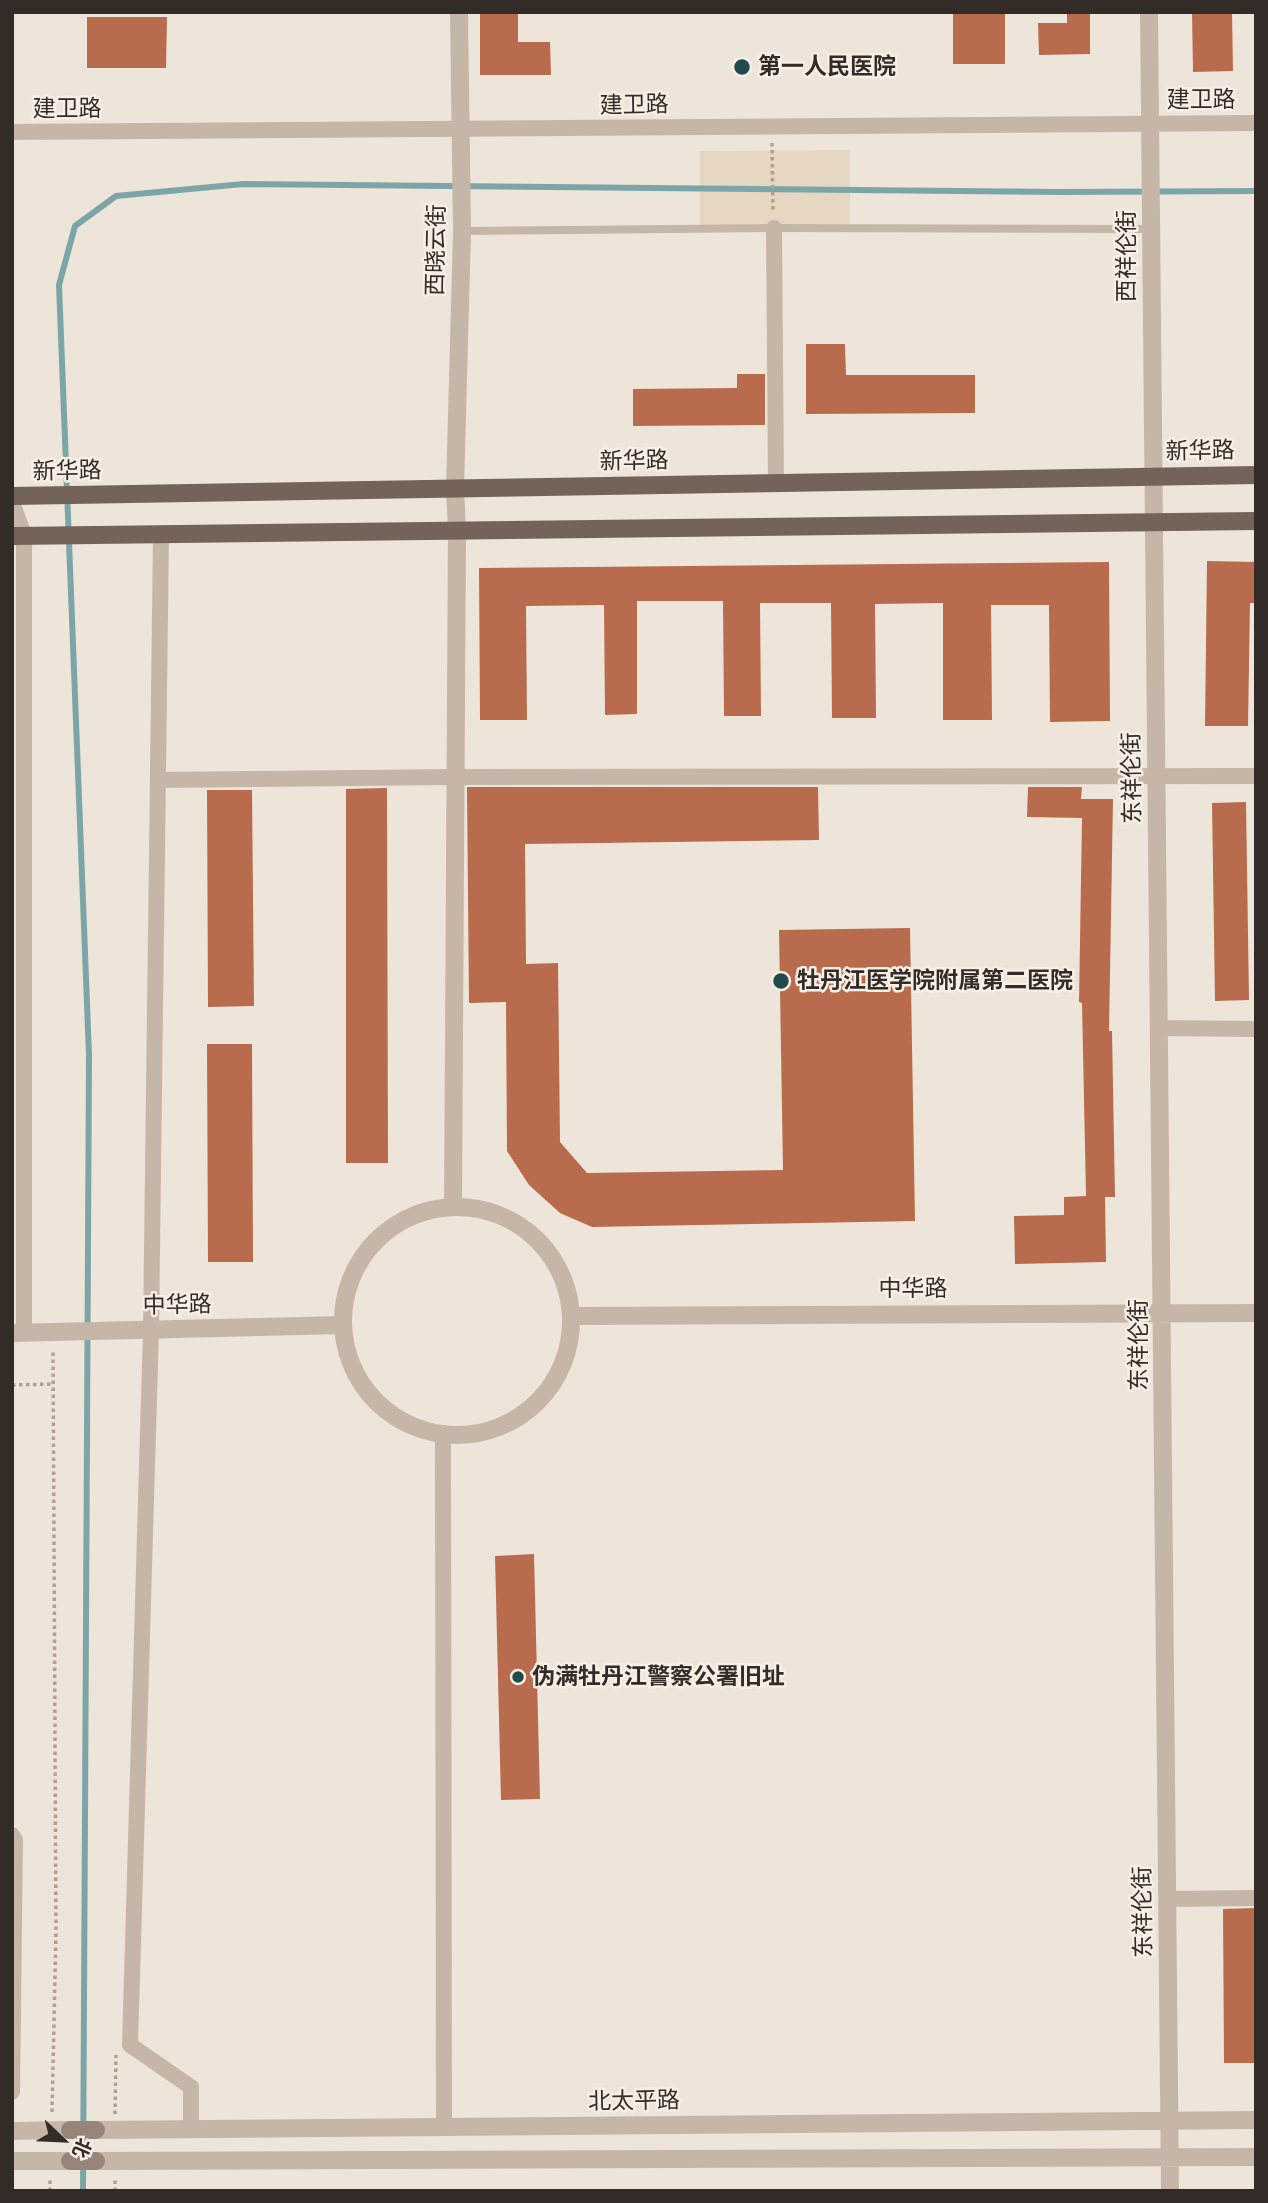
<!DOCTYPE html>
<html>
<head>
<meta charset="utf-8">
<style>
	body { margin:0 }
	#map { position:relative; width:1268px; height:2203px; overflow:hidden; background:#eee5da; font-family:"Golos Text","Noto Sans SC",sans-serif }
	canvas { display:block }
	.frame { position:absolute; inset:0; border:14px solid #322b27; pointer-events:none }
	.north { position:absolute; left:28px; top:2105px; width:70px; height:70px; -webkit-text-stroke:5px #f7efe5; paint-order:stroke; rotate:113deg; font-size:19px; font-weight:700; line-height:28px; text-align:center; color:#322b27 }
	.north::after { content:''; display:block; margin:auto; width:24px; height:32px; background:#322b27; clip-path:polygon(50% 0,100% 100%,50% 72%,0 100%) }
</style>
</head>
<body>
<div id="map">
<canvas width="1268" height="2203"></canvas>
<div class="frame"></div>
<div class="north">北</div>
</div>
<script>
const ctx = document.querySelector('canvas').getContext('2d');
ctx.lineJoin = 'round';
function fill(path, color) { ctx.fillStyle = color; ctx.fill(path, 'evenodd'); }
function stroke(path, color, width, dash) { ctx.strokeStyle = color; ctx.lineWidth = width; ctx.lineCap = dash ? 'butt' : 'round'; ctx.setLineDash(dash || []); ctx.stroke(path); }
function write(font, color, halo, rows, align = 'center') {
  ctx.font = font + ' "Golos Text","Noto Sans SC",sans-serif'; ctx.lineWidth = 5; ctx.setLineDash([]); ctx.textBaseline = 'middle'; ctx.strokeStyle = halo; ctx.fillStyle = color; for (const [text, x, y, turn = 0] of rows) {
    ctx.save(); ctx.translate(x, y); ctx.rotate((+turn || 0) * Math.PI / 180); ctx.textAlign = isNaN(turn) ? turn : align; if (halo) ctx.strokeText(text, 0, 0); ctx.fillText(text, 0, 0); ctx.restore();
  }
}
fill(new Path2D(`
	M850,150V227L700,228V151Z`), '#e5d7c2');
stroke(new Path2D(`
	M83,2191L89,1055L59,285L75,226L116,196L243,184L1060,192L1256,191`), '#7ca5a8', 6);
fill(new Path2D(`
	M480,12H518V42H550L551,75H480Z
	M953,12H1005V64H953Z
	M1067,12H1090V54L1039,55L1038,23H1067Z
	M1192,12H1232L1233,71L1193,72Z
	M87,17H167L166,68H87Z
	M806,344H845L846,375H975V413L806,414Z
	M737,374H765V425L633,426V389L737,388Z
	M1207,561L1256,562V603H1250L1248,726H1205Z
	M1109,562L1110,721L1050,722L1049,605H991L992,720H943V603L875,604L876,718H832L831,603H760L761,716H724L723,601H637V714L605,715L604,605L526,606L527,720H480L479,568Z
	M467,787H818L819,840L525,844L526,964L558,963L560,1142L587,1173L783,1170L779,930L910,928L915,1221L592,1227L560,1213L529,1185L507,1151L506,1002L469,1003Z
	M1028,787H1082L1081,799H1113L1109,1031H1112L1115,1197H1105L1106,1262L1015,1264L1014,1216L1064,1215V1197L1086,1196L1082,1003L1079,1002L1082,818L1027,817Z
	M387,788L388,1163H346V789Z
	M207,790H252L254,1006L208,1007Z
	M1246,802L1249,1000L1215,1001L1212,803Z
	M207,1044H252L253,1262H208Z
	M534,1554L540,1799L501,1800L495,1556Z
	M1256,1908V2063H1224L1223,1909Z`), '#b96b4d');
stroke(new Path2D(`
	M772,143L773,212
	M12,1385L54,1384
	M52,2112L56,1932L53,1349
	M115,2114L116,2055
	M50,2191V2179
	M115,2191V2178`), '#b0a092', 3.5, [3.5, 3.5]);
stroke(new Path2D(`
	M462,231L774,228L1151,229`), '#c5b6a7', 8);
stroke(new Path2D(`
	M12,132L1256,123
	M774,228L776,483
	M12,502L24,535V1333
	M161,534L151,1330L130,2045L191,2087V2129
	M158,780L454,777L1256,776
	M1159,1028L1256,1029
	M443,1433L444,2128
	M12,1835L15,1840L12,2092
	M1167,1899L1256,1898`), '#c5b6a7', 16);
stroke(new Path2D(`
	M1149,12L1170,2191
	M453,1206L457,530L455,489L462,231L459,12
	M343 1321a114 114 0 1 1 228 0a114 114 0 1 1-228 0Z
	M571,1316L1256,1313
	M12,1333L342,1325
	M96,2130L1256,2120
	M12,2131L70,2130
	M12,2161H70
	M96,2161L1256,2157`), '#c5b6a7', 18);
stroke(new Path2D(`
	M70,2130H96
	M70,2161H96`), '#988579', 18);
stroke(new Path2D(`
	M12,496L1256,475
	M12,536L1256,521`), '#736359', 18);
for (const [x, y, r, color] of [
	[742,67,9,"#214a4f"],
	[781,981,9,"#214a4f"],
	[518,1677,7,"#214a4f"]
]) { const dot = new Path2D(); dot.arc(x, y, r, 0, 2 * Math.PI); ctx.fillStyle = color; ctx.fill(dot); stroke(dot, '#f7efe5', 2.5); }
write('bold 23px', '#322b27', '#f7efe5', [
	["第一人民医院",758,67],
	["牡丹江医学院附属第二医院",797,981],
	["伪满牡丹江警察公署旧址",532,1677]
], 'left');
write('23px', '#322b27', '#f7efe5', [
	["建卫路",1201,100],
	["建卫路",634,105,-1],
	["建卫路",67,109],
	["西晓云街",436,250,-89],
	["西祥伦街",1127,256,-90],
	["新华路",1200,451,-1],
	["新华路",634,461,-1],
	["新华路",67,471,-1],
	["东祥伦街",1132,778,-91],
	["中华路",913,1289],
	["中华路",177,1305,-1],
	["东祥伦街",1139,1345,-90],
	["东祥伦街",1143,1912,-91],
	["北太平路",634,2101,-1]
]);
</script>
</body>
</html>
